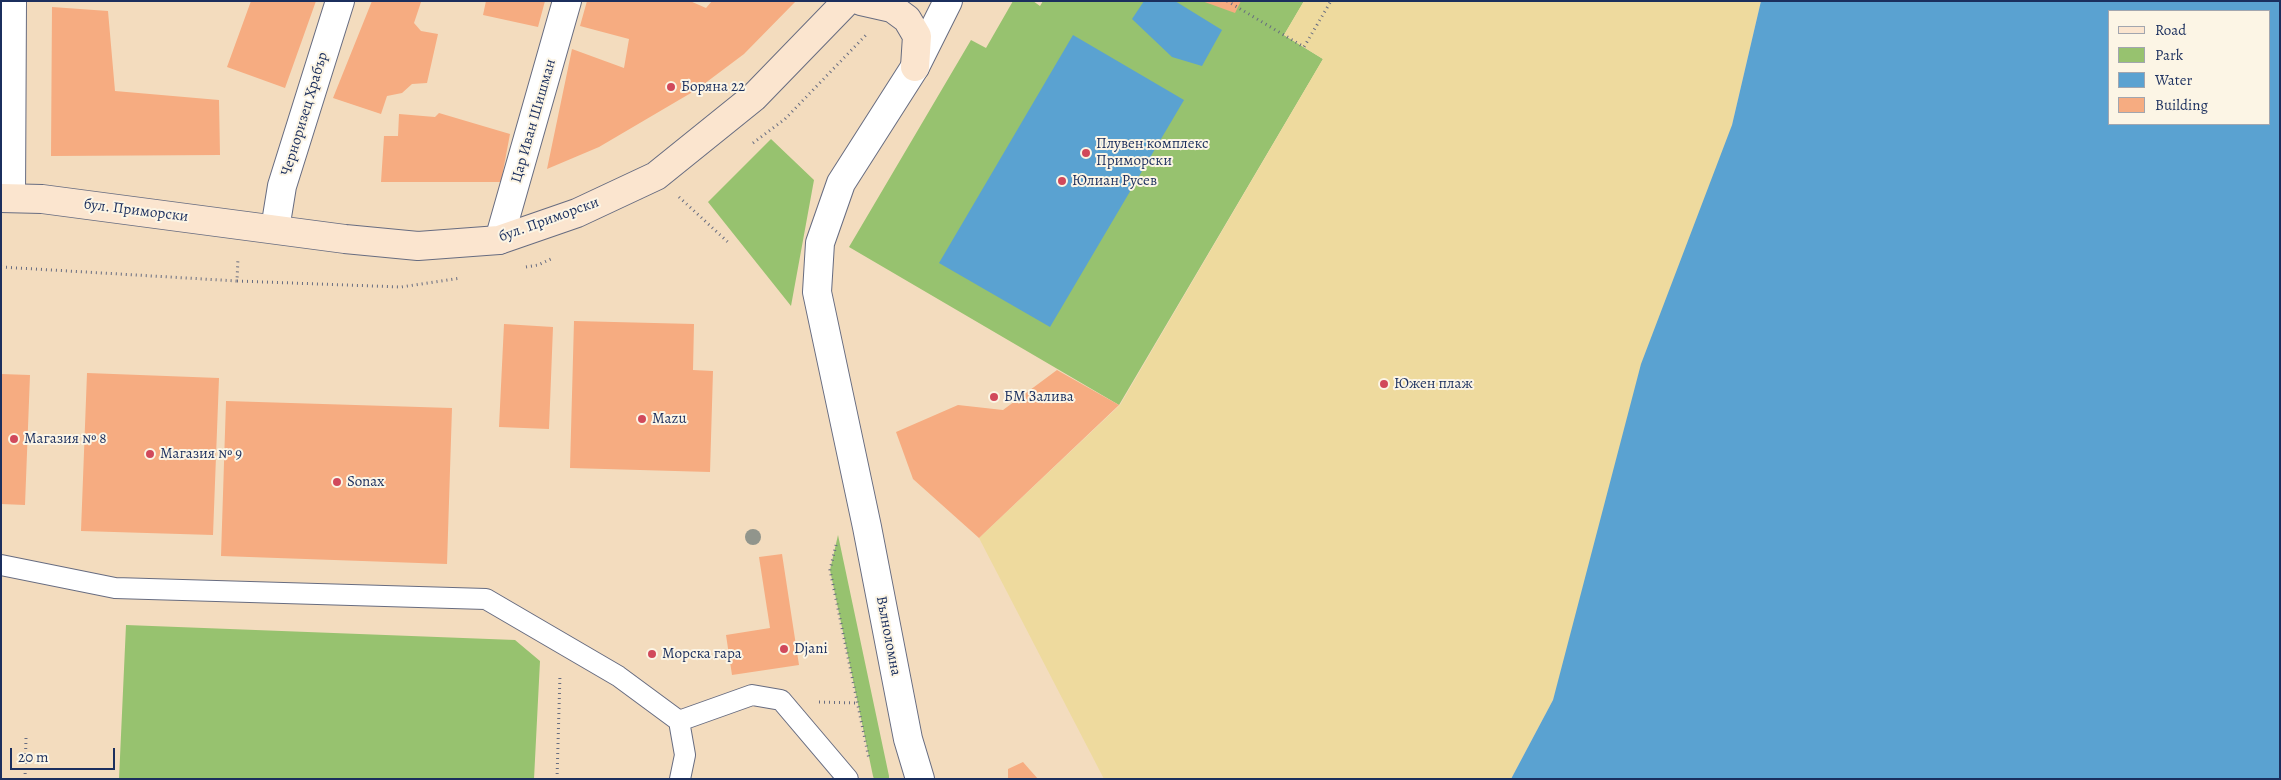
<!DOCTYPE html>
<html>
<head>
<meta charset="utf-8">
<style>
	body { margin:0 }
	#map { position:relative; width:2281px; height:780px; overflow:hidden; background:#f3dcbe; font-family:Alegreya,serif }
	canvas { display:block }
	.frame { position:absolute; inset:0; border:2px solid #1b2f5e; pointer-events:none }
	.legend { position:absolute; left:2108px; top:10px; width:162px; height:115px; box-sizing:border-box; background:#fcf5e5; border:1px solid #a2a6af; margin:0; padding:6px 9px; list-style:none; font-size:15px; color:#1b2f5e }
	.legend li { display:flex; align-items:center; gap:10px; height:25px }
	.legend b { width:25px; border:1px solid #a2a6af }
	.scale { position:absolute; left:10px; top:748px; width:105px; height:22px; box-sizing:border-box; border:2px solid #1b2f5e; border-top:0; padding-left:6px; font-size:15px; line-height:18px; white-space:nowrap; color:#1b2f5e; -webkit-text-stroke:4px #fcf5e5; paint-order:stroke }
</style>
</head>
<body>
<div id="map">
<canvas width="2281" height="780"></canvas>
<div class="frame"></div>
<ul class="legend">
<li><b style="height:6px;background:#fbe5cf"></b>Road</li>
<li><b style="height:14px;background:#97c26f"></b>Park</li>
<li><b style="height:14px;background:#5aa2d1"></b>Water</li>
<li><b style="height:14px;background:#f6ac81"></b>Building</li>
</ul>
<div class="scale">20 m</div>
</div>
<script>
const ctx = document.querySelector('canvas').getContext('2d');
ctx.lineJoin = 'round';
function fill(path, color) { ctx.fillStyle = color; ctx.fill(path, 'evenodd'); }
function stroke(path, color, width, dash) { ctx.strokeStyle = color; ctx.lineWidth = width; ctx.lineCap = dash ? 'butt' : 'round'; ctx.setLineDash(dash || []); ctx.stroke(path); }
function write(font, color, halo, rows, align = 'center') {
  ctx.font = font + ' Alegreya,serif'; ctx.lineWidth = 4; ctx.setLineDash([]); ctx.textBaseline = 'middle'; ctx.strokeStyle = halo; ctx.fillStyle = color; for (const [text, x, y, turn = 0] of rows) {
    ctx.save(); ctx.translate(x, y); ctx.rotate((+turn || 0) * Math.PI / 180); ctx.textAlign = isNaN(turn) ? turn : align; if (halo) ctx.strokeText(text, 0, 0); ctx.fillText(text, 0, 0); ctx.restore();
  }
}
fill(new Path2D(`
	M1013,1H1033L1040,6L1043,1H1304L1284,35L1323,59L1119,405L849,247L971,40L986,48Z
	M771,139L814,180L791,306L708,202Z
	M838,535L889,776V779H874L873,776L830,570Z
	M126,625L515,640L540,661L534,779H119Z`), '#97c26f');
fill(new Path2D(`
	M1304,1H1761L1732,125L1553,700L1511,779H1104L979,538L1120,405L1323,59L1284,35Z`), '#eeda9e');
fill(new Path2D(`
	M1144,1H1175L1222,30L1202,66L1172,57L1132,19Z
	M1761,1H2280V779H1511L1553,700L1641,364L1732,125ZM2110,11H2270V124H2110Z
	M1073,35L1184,100L1050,327L939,263Z`), '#5aa2d1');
fill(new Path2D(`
	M251,1H316L285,88L227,67Z
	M372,1L421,2L414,23L421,31L438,34L427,83L412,84L402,93L387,96L381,114L333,98Z
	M486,1H545L538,27L483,15Z
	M587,1H690L706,8L712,1H796L744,54L696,90L599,147L547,169L572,49L624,68L629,39L580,26Z
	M1202,1H1241L1235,13Z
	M52,7L108,11L115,91L219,100L220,155L51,156Z
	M439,113L510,134L501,182H381L384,136H398L399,114L435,117Z
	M574,321L694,324L693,370L713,371L710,472L570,468Z
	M504,324L553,327L549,429L499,427Z
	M1057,370L1119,405L979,538L913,479L896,432L958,405L1003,410Z
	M87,373L219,378L213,535L81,531Z
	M1,374L30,375L25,505L1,504Z
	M226,401L452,408L447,564L221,556Z
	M782,554L799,665L732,675L726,635L770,628L759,557Z
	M1023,762L1038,779H1008V769Z`), '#f6ac81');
const lane = new Path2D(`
	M1,565L115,588L486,599L618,676L679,721
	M680,779L685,755L679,721L752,695L781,700L848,779`);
const street = new Path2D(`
	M11,198L12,1
	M275,229L282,186L340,1
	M499,240L567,1
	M920,779L908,739L867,527L817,292L820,243L841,183L915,67L948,1`);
const secondary = new Path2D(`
	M861,1L892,8L907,19L917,36L915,67
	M1,198L42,199L345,239L418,246L499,240L577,213L656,176L754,97L847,1`);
stroke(lane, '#676c80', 22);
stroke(street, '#676c80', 30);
stroke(secondary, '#676c80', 30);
stroke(new Path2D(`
	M1227,1L1304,47L1331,1
	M753,143L785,119L866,35
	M679,197L730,244
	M1,267L237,281L238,258
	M526,267L538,265L551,259
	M237,281L401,287L461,278
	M836,545L830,570L869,759
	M819,702L858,703
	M25,779L26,738
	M557,779L560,674`), '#676c80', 3, [1, 4]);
stroke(lane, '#fff', 20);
stroke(street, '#fff', 28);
stroke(secondary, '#fbe5cf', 28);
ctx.fillStyle = '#91958c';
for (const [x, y] of [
	[753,537]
]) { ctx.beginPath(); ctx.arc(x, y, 8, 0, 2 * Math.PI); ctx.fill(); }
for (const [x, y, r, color] of [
	[671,87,5,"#d1495b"],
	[1086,153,5,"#d1495b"],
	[1062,181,5,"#d1495b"],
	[1384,384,5,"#d1495b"],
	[994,397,5,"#d1495b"],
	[642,419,5,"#d1495b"],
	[14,439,5,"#d1495b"],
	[150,454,5,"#d1495b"],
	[337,482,5,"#d1495b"],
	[784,649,5,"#d1495b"],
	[652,654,5,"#d1495b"]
]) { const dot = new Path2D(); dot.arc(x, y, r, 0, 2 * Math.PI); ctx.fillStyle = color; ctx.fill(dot); stroke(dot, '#fcf5e5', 2); }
write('15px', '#1b2f5e', '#fcf5e5', [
	["Боряна 22",681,87],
	["Плувен комплекс",1096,144],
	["Приморски",1096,161],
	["Юлиан Русев",1072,181],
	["Южен плаж",1394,384],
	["БМ Залива",1004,397],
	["Mazu",652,419],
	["Магазия № 8",24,439],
	["Магазия № 9",160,454],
	["Sonax",347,482],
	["Djani",794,649],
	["Морска гара",662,654]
], 'left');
write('15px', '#1b2f5e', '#fcf5e5', [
	["Черноризец Храбър",305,114,-73],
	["Цар Иван Шишман",534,121,-74],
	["бул. Приморски",136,211,7],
	["бул. Приморски",549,220,-20],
	["Вълноломна",888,636,79]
]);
</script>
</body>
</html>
